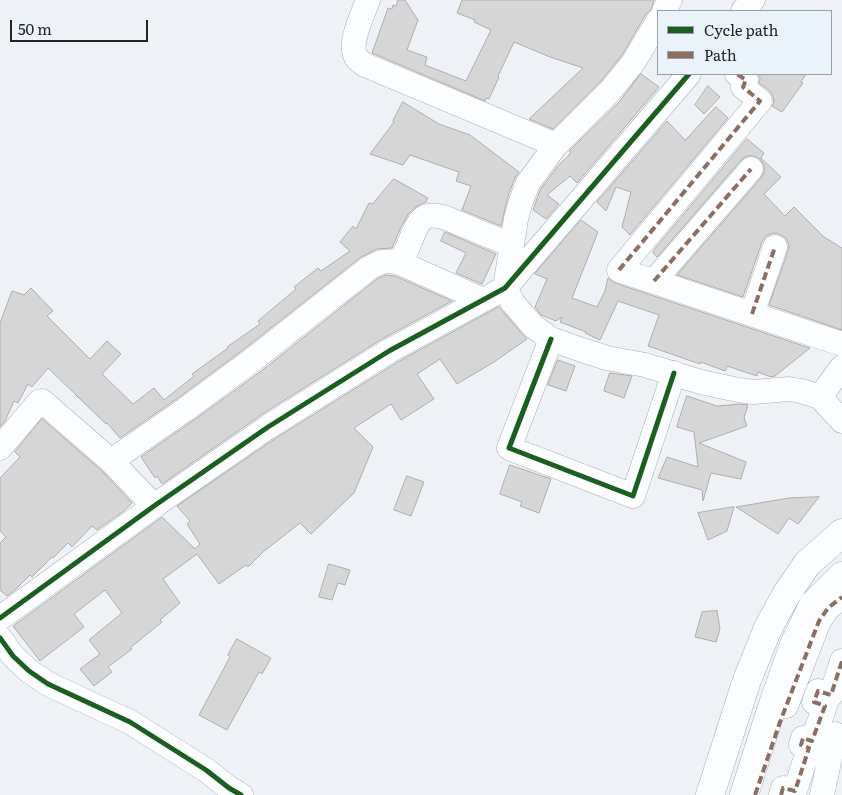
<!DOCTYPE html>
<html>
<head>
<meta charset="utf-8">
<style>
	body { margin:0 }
	#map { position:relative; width:842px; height:795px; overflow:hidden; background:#eef2f6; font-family:Literata,serif }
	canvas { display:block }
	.legend { position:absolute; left:657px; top:10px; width:175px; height:65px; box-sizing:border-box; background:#eaf2fa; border:1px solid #9a9fa6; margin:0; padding:6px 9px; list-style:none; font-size:15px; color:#212327 }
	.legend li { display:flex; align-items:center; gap:10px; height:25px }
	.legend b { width:25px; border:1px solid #9a9fa6 }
	.scale { position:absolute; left:10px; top:20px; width:138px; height:22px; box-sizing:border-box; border:2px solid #212327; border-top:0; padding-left:6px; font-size:15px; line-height:18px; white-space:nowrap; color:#212327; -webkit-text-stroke:4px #eaf2fa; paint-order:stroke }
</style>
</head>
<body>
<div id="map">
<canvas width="842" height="795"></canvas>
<ul class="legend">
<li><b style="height:6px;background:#1b5e20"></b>Cycle path</li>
<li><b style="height:6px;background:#8d6e63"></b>Path</li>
</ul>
<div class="scale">50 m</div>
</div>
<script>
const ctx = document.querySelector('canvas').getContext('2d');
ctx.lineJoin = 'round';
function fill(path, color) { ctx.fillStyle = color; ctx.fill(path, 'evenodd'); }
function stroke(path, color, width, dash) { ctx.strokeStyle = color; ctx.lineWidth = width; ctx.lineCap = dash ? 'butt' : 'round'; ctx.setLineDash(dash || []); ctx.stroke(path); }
const building = new Path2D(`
	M398,0H405L418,20L407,50L427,57L425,65L466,81L491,30L474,22L475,20L457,13L462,0H654L651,10L646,14L622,55L600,82L553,129L529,119L583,68L550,57L514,42L498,76L499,77L489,99L486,98L485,101L372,53L388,8L392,9L393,5L396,6Z
	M641,74L659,87L577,183L570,176L547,195L559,204L546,219L533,210L540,190L558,166L571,153L569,151L620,101Z
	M758,74H806L801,82L803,83L782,112L772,106L774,103L773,96L769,90L759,83L760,79Z
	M708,86L720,97L704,114L695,105Z
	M403,102L439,124L470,135L519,172L515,178L508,196L501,226L462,210L471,186L456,181L459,172L410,155L403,165L370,154L394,122L393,121Z
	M716,107L728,118L630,235L622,227L631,192L616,187L606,211L597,202L667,121L685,140Z
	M747,139L764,153L761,158L781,177L764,194L785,216L794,207L824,237L842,248V330L769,305L788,251L789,245L786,238L779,234L773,233L766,236L762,242L743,297L677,275L761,178L764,172V165L760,159L754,156H747L741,160L657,257L653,253L654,250Z
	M394,179L428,198L426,202L417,206L409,213L401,227L392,248L377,249L361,257L243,350L178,398L120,438L107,423L106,424L48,368L32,387L28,384L18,403L14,401L5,421L0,427V323L12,291L24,295L31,288L53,311L47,316L90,359L107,341L121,354L102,374L133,404L154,388L164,400L194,376L192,374L228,348L227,347L260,324L258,321L296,289L294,287L318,268L321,271L350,251L340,242L353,226L356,229L369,203L372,204Z
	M581,220L598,232L572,298L597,307L605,291L608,278L615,283L810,348L775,376L771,377L758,372L757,376L727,366L725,371L701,362L700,364L648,346L659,315L618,301L600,340L585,333L586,332L560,322L562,317L556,321L541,315L535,307L547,279L535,274Z
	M445,232L496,254L482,284L456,273L466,253L441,241Z
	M386,275L395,276L452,301L382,339L261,415L162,484L157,476L155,478L141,457L194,420L260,372L377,279Z
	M499,307L523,335L527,339L494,362L457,384L440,359L417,374L434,399L401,420L391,404L354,428L373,447L354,493L311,534L300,523L263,552L248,567L246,565L219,584L197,554L163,579L180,603L160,620L162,622L130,648L132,649L108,667L112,672L94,686L80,669L100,654L89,640L122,613L105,590L74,614L84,627L40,661L13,626L162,517L195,549L200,544L187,524L190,521L177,506L276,438L396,363Z
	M558,360L575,366L566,391L548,385Z
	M610,373L632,376L624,398L604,391Z
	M687,396L717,406L741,404L748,405L744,418L747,426L699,443L746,462L741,479L711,473L703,501L702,490L658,478L667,457L698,467L694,432L677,427Z
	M42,419L102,471L132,503L124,511L97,530L92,526L72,547L68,543L53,558L52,557L32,577L30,575L16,589L7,596L0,590V543L6,537L0,531V478L20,457L15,452Z
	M510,465L551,479L539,513L520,506L522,502L500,494Z
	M407,476L424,482L411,516L394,510Z
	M819,497L798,524L789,518L778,534L736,507L789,498Z
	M734,507L727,531L708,540L698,513Z
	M329,564L350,570L345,585L338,583L332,600L319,597Z
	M717,611L720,629L716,642L695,637L702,612Z
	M237,639L271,658L262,674L259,672L227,730L199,715L230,657L228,655Z`);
fill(building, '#d6d6d7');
stroke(building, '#adadae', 1);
const minor = new Path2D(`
	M368,0C363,14 348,43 356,57C358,60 362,63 365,65L556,145
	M664,11L670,0
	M743,11L753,0
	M658,21L633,63L610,91L556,145L528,183L521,201L516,219L505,288L513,303L533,326L551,339L579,349L607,358L645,365L701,382L738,390L754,392L789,389L801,391L820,397L842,421
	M737,74L746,80L743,87L760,101L619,270L842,344
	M400,263C407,252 415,225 422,219C429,213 439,216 446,218L511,245
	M654,281L751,169
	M752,314L775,247
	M551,339L509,448L633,496L674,373
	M820,397L842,367
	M0,448L39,402L42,401L111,461L154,506
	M111,461L186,409L251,361L369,268C379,262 388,259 400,263L483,300
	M0,618L154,506L268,427L389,351L505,288L689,74
	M0,638L13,656L29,671L48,684L130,722L206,770L229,788L241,795
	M786,706L819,621L828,608L842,597
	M781,795L783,788L795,791L809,748L801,745L803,738L812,741L825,706L814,702L818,691L831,695L842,661
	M822,795L835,734`);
const major = new Path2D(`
	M710,795L747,680L768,628L786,595L807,564L842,533
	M744,795L772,707L794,645L813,605L842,576`);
stroke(minor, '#acafb2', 25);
stroke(major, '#acafb2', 29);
stroke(minor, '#fcfdfe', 24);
stroke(major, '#fcfdfe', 28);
stroke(new Path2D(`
	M619,270L760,101L743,87L746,80L737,74
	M654,281L751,169
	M752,314L775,247
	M755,795L780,722L819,621L828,608L842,597
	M781,795L783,788L795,791L809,748L801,745L803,738L812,741L825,706L814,702L818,691L831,695L842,661`), '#8d6e63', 4, [8, 4]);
stroke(new Path2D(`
	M551,339L509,448L633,496L674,373
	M0,618L154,506L268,427L389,351L505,288L689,74
	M0,638L13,656L29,671L48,684L130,722L206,770L229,788L241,795`), '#1b5e20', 5);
</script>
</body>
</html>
